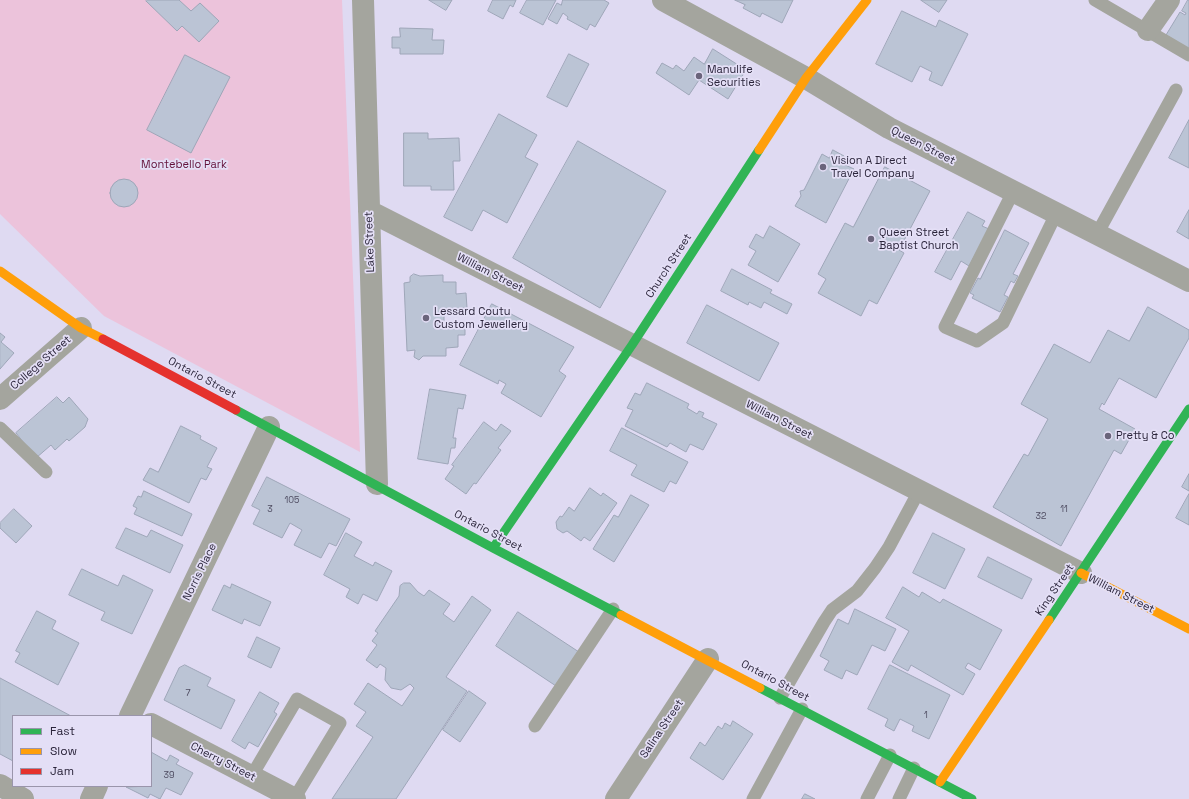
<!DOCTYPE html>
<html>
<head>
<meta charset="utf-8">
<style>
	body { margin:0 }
	#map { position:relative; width:1189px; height:799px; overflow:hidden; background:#dfdaf2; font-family:"Space Grotesk",sans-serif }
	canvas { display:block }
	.legend { position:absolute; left:12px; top:715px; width:140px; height:72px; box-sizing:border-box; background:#e4dff6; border:1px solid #9a95ab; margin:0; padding:5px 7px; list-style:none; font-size:12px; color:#2b253b }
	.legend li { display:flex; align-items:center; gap:8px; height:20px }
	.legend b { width:20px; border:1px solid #9a95ab }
</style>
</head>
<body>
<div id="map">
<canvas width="1189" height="799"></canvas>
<ul class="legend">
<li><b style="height:5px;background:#30b455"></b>Fast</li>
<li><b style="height:5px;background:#ff9f0a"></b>Slow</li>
<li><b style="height:5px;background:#e5322d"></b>Jam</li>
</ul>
</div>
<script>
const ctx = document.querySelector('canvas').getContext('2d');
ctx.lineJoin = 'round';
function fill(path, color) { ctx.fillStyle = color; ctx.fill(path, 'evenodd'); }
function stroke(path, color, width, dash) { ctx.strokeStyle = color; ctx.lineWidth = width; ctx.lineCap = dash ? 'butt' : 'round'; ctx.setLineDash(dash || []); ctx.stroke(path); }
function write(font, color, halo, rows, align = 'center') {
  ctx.font = font + ' "Space Grotesk",sans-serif'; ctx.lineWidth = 3.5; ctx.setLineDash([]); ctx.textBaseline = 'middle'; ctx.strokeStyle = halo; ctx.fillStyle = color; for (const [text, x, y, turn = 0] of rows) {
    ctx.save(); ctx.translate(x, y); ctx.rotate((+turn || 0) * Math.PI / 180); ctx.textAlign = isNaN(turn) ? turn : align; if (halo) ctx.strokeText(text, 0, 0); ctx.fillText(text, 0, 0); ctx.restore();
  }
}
fill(new Path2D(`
	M0,0H342L360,452L104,316L0,214Z`), '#ecc3db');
const building = new Path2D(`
	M147,0H179L191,11L200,3L219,21L199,42L182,26L177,31L146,1Z
	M429,0H452L446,10Z
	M493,0H516L513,7L510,5L503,19L488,11Z
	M527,0H556L543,25L520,13Z
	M563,0H604L609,3L595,27L590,24L587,30L567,19L568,17L563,13L557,24L548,19L557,3L561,5Z
	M735,0H793L782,23L762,13L760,17L743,8L745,5Z
	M921,0H947L939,12Z
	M1188,0H1189V49L1166,35L1180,12L1185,15L1186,13L1182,11Z
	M902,11L936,27L939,20L968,34L942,86L929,80L932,72L920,66L912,82L876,64Z
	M400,28L433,29L432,40H444L443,54H400V48H392V37H400Z
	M713,49L746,70L728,99L699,80L689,95L656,73L662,63L673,69L676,65L684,71L694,57L704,64Z
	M569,54L589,64L567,107L547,97Z
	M185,55L230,77L191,153L147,130Z
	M499,114L537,135L525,157L538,164L507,223L483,210L472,231L444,217Z
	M1189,120V168L1169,158Z
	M404,133H428V139L459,138L460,161H453L454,190H431V186H404Z
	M578,141L666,191L600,308L513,258Z
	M833,150L844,156L841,163L854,169L826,223L795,206L801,196L800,191L804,190L822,154L829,158Z
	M885,167L930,191L899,250L904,253L877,304L869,300L861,316L818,293L826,279L818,274L845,223L853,227Z
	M110 193a14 14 0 1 1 28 0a14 14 0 1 1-28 0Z
	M1189,210V239L1177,232Z
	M968,212L985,221L982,226L989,229L969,266L961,261L951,280L935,272Z
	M770,226L800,244L778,282L748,265L756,251L749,247L756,234L763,238Z
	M1005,230L1029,243L1013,274L1018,276L1014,283L1011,281L1004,295L1008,297L1000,312L972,298L974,295L970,293L978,278L980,279Z
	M732,269L772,290L770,293L792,304L787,314L764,302L761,308L749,302L748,305L721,291Z
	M414,274L420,276L443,275V282H456V294L466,293L467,308L444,309V322H465V335H458V347L446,348V356H423L419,360L414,357L415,350L407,351L404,283L410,282V277Z
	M492,304L574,347L559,371L566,376L541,417L501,393L506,384L499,380L498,384L460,365Z
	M707,305L779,343L759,381L687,343Z
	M1148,307L1189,330V338L1156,398L1119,378L1104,405L1102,403L1099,409L1135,429L1121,454L1114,450L1061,546L993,507L1024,454L1028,456L1048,419L1021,404L1054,344L1090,363L1108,330L1129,341Z
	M0,333L5,337L1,342L14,353L0,369Z
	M647,383L689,404L687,408L697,414L699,411L704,413L702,417L717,424L703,450L690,444L686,452L670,443L667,447L625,426L633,410L627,408L635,393L640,395Z
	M430,389L466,395L463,409L458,408L453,438H456L455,448H451L448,464L418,459Z
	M57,397L63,403L69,397L88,419L85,427L69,441L67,439L55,450L51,445L36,458L16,433Z
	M484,422L496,431L501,424L511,431L498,448L501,450L476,484L474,483L466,494L445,479L454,466L452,465Z
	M181,426L201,436L200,439L217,448L207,467L212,469L206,480L201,478L189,503L143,480L150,468L158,472Z
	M622,428L688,462L676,484L670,481L664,492L631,475L637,465L610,451Z
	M1189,474V491L1182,487Z
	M267,477L350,519L336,546L329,543L321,558L294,545L302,530L290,523L282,538L253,524L260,510L252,506Z
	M590,488L601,496L603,493L617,503L590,541L584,537L581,541L567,531L563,533L557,529L556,522L560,516L562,517L569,507L574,511Z
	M144,491L192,514L182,536L134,514L137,508L133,506L138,496L141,497Z
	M1189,494V525L1176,518Z
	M631,495L649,505L614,562L593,549L614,515L618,517Z
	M14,509L32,526L16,543L0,528V523Z
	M126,528L147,537L151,530L183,545L170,573L116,548Z
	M346,533L362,542L354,556L373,566L375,562L392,571L377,601L363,594L358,604L346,597L350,589L324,575Z
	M933,533L965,549L945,589L913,573Z
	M988,557L1032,579L1022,599L978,577Z
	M82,569L118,586L123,575L153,590L132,634L101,620L105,612L69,595Z
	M404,583H410L418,592L424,596L429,590L450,604L443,614L454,622L472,596L491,610L446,677L467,691L396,799H332L373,737L356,726L366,712L354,704L368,683L402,706L414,688L410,684L401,690L391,688L385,680L386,668L380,664L377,668L366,660L377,645L372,641L378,633L375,631L399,596L400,586Z
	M232,584L271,602L260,626L244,619L242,624L212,610L224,585L230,588Z
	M903,587L919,597L922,592L940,603L943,599L1002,630L980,670L968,663L965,668L975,674L963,695L911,665L908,671L892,662L909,631L886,618Z
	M855,609L896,629L885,651L872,645L857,675L846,670L842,679L824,670L829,661L820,656L838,619L848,624Z
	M37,611L56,621L52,629L79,643L58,685L15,662L20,653L16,651Z
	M518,612L579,652L556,686L496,646Z
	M257,637L280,648L271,668L248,657Z
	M185,665L211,678L207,686L235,700L221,729L164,700L179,668Z
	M890,665L950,695L929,739L912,731L914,726L900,719L894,731L885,726L888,719L868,709Z
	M0,678L71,716H13V761L0,754Z
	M469,691L486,703L460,742L443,730Z
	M260,692L279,703L274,712L277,714L258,747L249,742L245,749L232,741Z
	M733,721L753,734L723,780L690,758L700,742L705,746L718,726L722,729L725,723L730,726Z
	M151,752L167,761L170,755L179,760L176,764L193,773L181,795L166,788L160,799L150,794L148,798L126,787L151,786Z
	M805,794L815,799H802Z`);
fill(building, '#bbc4d5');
stroke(building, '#9ea6b8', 1);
stroke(new Path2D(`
	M1095,0L1189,55
	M1013,192L945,327L977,341L1003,323L1056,214
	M1097,234L1176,90
	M0,428L46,472
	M780,698L824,622L832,610L857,591L875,568L889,547L919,491
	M535,726L613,609
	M251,777L297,699L340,723L294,799
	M753,799L802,709
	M867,799L890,755
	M899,799L914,768`), '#a4a59e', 13);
stroke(new Path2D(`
	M363,0L377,484
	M663,0L806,78L889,128L1189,281
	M1148,30L1169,0
	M369,211L1081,573
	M0,399L81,328
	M130,716L269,427
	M151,724L295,799
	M0,785L23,799
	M91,799L97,786
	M616,799L708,659`), '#a4a59e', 22);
stroke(new Path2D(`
	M236,410L493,548L621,615
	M493,548L632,345L759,150
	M1049,620L1189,409
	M760,688L972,799`), '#30b455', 9);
stroke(new Path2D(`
	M759,150L806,78L867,0
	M0,271L81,328L103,339
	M1081,573L1189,629
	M621,615L760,688
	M940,782L1049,620`), '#ff9f0a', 9);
stroke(new Path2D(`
	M103,339L236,410`), '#e5322d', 9);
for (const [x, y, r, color] of [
	[699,76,4,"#6a647b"],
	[823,167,4,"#6a647b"],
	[871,239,4,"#6a647b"],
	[426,318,4,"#6a647b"],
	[1108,436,4,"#6a647b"]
]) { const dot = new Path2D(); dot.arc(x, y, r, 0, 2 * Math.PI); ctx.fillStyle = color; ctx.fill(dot); stroke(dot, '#e4dff6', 1.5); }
write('9px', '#4f4d62', null, [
	["105",292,501],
	["3",270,510],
	["11",1064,510],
	["32",1041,517],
	["7",188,694],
	["1",926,716],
	["39",169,776]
]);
write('11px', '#2b253b', '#e4dff6', [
	["Manulife",707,70],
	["Securities",707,83],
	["Vision A Direct",831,161],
	["Travel Company",831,174],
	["Queen Street",879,233],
	["Baptist Church",879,246],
	["Lessard Coutu",434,312],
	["Custom Jewellery",434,325],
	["Pretty & Co",1116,436]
], 'left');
write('11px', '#2b253b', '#e4dff6', [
	["Queen Street",923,146,27],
	["Lake Street",370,242,-92],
	["Church Street",669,266,-57],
	["William Street",490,273,27],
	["College Street",41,363,-41],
	["Ontario Street",202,378,28],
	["William Street",779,420,27],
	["Ontario Street",488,531,28],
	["Norris Place",200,572,-64],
	["King Street",1055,590,-56],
	["William Street",1121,594,27],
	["Ontario Street",775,681,28],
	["Salina Street",662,729,-56],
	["Cherry Street",223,762,27]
]);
write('11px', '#64123b', '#e4dff6', [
	["Montebello Park",184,165]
]);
</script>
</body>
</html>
